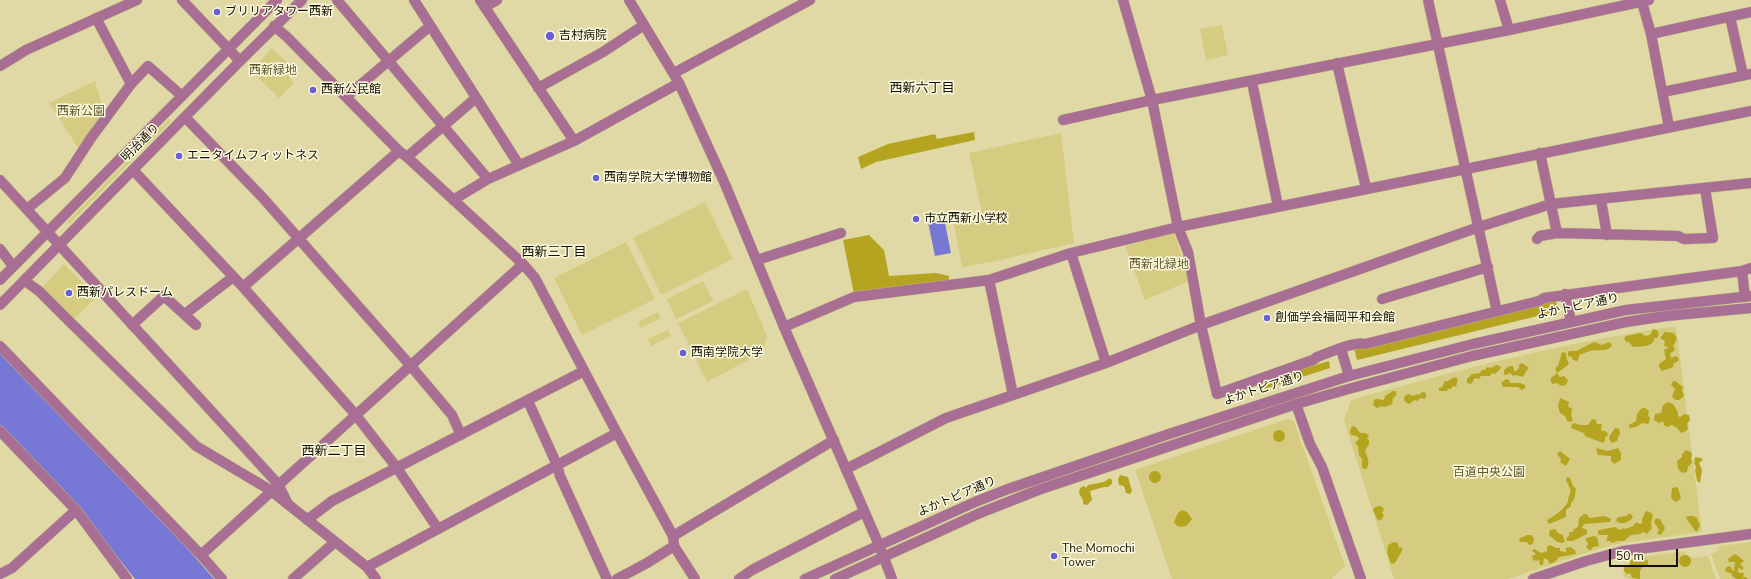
<!DOCTYPE html>
<html>
<head>
<meta charset="utf-8">
<style>
	body { margin:0 }
	#map { position:relative; width:1751px; height:579px; overflow:hidden; background:#e0d9a5; font-family:"Nunito Sans",sans-serif }
	canvas { display:block }
	.scale { position:absolute; left:1609px; top:549px; width:69px; height:18px; box-sizing:border-box; border:2px solid #131101; border-top:0; padding-left:5px; font-size:12px; line-height:14px; white-space:nowrap; color:#131101; -webkit-text-stroke:3px #fcf9df; paint-order:stroke }
</style>
</head>
<body>
<div id="map">
<canvas width="1751" height="579"></canvas>
<div class="scale">50 m</div>
</div>
<script>
const ctx = document.querySelector('canvas').getContext('2d');
ctx.lineJoin = 'round';
function fill(path, color) { ctx.fillStyle = color; ctx.fill(path, 'evenodd'); }
function stroke(path, color, width, dash) { ctx.strokeStyle = color; ctx.lineWidth = width; ctx.lineCap = dash ? 'butt' : 'round'; ctx.setLineDash(dash || []); ctx.stroke(path); }
function write(font, color, halo, rows, align = 'center') {
  ctx.font = font + ' "Nunito Sans","Noto Sans JP",sans-serif'; ctx.lineWidth = 3; ctx.setLineDash([]); ctx.textBaseline = 'middle'; ctx.strokeStyle = halo; ctx.fillStyle = color; for (const [text, x, y, turn = 0] of rows) {
    ctx.save(); ctx.translate(x, y); ctx.rotate((+turn || 0) * Math.PI / 180); ctx.textAlign = isNaN(turn) ? turn : align; if (halo) ctx.strokeText(text, 0, 0); ctx.fillText(text, 0, 0); ctx.restore();
  }
}
fill(new Path2D(`
	M1222,25L1228,55L1206,60L1200,29Z
	M272,48L295,70L289,77L294,83L279,98L251,71Z
	M95,81L105,115L80,151L49,103Z
	M169,119L171,121L69,224L67,222Z
	M1061,133L1074,243L996,261L962,267L954,224L983,218L969,153Z
	M705,202L733,259L661,295L633,238Z
	M1174,232L1189,281L1145,300L1125,246Z
	M626,242L655,299L582,335L554,278Z
	M64,264L97,297L73,320L41,289Z
	M703,281L713,301L676,319L667,299Z
	M747,289L767,336L763,352L707,382L678,323Z
	M658,312L661,318L641,328L638,322Z
	M1676,326L1702,532L1622,543L1601,548L1508,579H1394L1344,420L1351,400C1458,370 1566,342 1676,326Z
	M668,330L671,336L651,346L648,339Z
	M1305,395L1306,397L1011,495L1010,493Z
	M1288,419L1294,422L1345,566L1331,579H1172L1135,470Z
	M1751,542V579H1720L1711,554L1717,552L1720,546Z
	M1685,551C1690,562 1699,556 1708,556L1716,579H1628L1624,577L1623,569L1634,558Z`), '#d5cc81');
fill(new Path2D(`
	M974,132L975,140L876,162L861,169L858,157L888,144L935,134L937,139Z
	M869,235L884,250L889,276L936,273L949,276V281L854,294L843,240Z
	M1556,300L1558,311L1357,360L1354,349Z
	M1653,329L1657,330L1659,334L1657,338H1654V341C1649,348 1640,346 1633,347L1629,342H1627L1624,339L1626,336L1641,333L1645,336L1650,335Z
	M1665,332L1674,333L1677,339L1673,346L1675,349L1673,352L1670,353L1671,358L1676,356L1679,359L1677,362L1674,363L1673,367L1662,371L1659,367V364L1666,359L1664,350L1669,347L1664,346L1665,341L1660,338Z
	M1594,342L1602,345L1609,342L1612,345C1608,353 1597,349 1590,351C1586,352 1583,354 1579,355V358L1577,361L1573,360L1572,357L1568,356V352L1570,351H1576Z
	M1562,352L1566,353L1567,360L1569,363L1568,365L1557,373L1560,377L1564,376L1568,380L1566,385L1561,386L1557,383L1552,384L1550,379L1557,373L1555,368L1558,366Z
	M1329,361L1330,368L1265,389L1262,381Z
	M1522,363L1529,368L1526,371L1523,377L1516,375L1513,376L1510,373L1506,375L1504,374V370L1509,366H1513L1514,371H1516L1519,368V365Z
	M1496,365L1500,366L1501,368L1495,374L1492,373L1490,376H1481L1479,379L1475,378L1471,384L1467,383V379L1472,374L1480,373L1482,370H1485L1487,367L1491,368Z
	M1454,377L1458,379L1456,387L1453,386L1451,389H1448L1447,391H1439V388L1442,387L1445,381H1448Z
	M1506,379L1509,380L1510,383H1520L1525,385V388L1522,390L1518,387H1503L1501,383Z
	M1673,381H1675L1683,387L1682,391L1684,396L1679,400H1676L1672,397L1675,389L1671,385Z
	M1393,391H1395L1397,394L1392,400L1393,402L1391,405L1384,407L1382,406L1377,408L1373,405L1374,400L1376,399L1384,400L1385,396Z
	M1422,392L1426,393V397L1424,399L1420,398L1418,401L1414,400L1411,403L1408,404L1404,400V397L1408,394L1414,396L1416,394L1419,395Z
	M1560,398L1569,402L1568,407L1572,408L1571,416L1573,419L1571,422L1567,421L1565,416L1560,413L1558,406Z
	M1668,402L1673,404L1678,412V416L1680,417L1684,414L1689,415L1690,420L1687,424L1688,429L1686,431L1681,433L1677,428L1672,425L1667,427L1664,425L1663,421L1660,423L1655,421L1654,419L1655,414L1661,413L1663,405Z
	M1642,408H1645L1649,411L1648,415L1650,418L1649,423L1647,424L1642,423L1636,427L1629,428V425L1636,421L1637,414Z
	M1592,419L1596,420L1597,424H1602L1601,430L1607,432L1608,436L1605,437V441L1603,443L1585,436L1584,433L1571,428L1572,424L1575,423L1580,425H1588Z
	M1352,426L1356,427L1360,433H1366L1369,436L1367,439L1369,440V444L1365,451C1367,456 1371,463 1366,469L1362,468V459L1359,455L1358,446L1355,443L1359,439L1357,436L1351,435L1350,431Z
	M1615,428L1619,429L1620,433L1617,441L1612,443L1610,441L1609,437Z
	M1273 436a6 6 0 1 1 12 0a6 6 0 1 1-12 0Z
	M1596,448L1608,451L1618,448L1621,453V460L1614,464L1611,461V456L1598,455Z
	M1686,450L1692,453L1691,458L1692,463L1688,467L1687,472L1682,473L1678,469L1677,461L1682,457V454Z
	M1560,451L1570,459L1566,466L1560,462L1561,459L1557,454Z
	M1695,457L1701,458L1703,460L1699,463L1702,470L1700,483L1697,481L1695,470L1696,467L1694,463Z
	M1149 477a6 6 0 1 1 12 0a6 6 0 1 1-12 0Z
	M1120,475L1128,477L1132,491L1130,494L1126,493L1124,486L1119,485L1118,479Z
	M1567,477L1570,478L1573,486L1576,489L1574,500L1571,503V506L1566,510V517L1549,524L1547,520C1556,515 1562,511 1568,502V499L1571,491L1566,480Z
	M1110,478L1112,480V484L1108,487H1104L1090,491L1092,500L1087,505L1083,504V500L1079,493L1080,488L1084,486L1086,488L1088,485L1104,482Z
	M1676,487L1678,488L1681,498L1679,500L1675,502L1671,498L1672,488Z
	M1381,506L1384,509L1382,513L1384,515L1382,519L1378,521L1373,510L1375,507Z
	M1182,510L1187,512L1192,519C1187,526 1186,528 1177,526L1174,522L1178,513Z
	M1646,511L1650,512L1653,515L1651,523L1652,528L1647,534L1643,532L1640,534L1631,535L1624,541H1617L1612,543L1610,541H1606L1608,535H1598V531L1599,530L1615,527L1620,530L1624,528L1625,529L1633,526L1636,522L1640,524L1642,523V519Z
	M1630,513L1633,517C1630,522 1622,525 1617,522L1616,520L1618,517L1626,516Z
	M1584,514L1588,515L1589,518L1605,516L1611,519L1610,522L1584,524L1582,528L1587,530V534L1573,541H1567L1566,538L1569,536V532H1573V530L1578,527L1579,518Z
	M1688,516H1693L1697,518L1700,525L1698,530L1696,532L1686,518Z
	M1656,518L1660,519L1665,528L1661,535L1657,533L1659,530L1654,522Z
	M1555,529L1559,534H1562L1565,541L1563,543L1557,542L1549,535L1550,530Z
	M1527,535H1531L1534,538L1533,544L1529,545L1527,542H1519L1520,538Z
	M1594,536L1597,537L1599,546L1593,547L1591,550H1589L1586,547L1588,544L1586,540V538Z
	M1394,542L1398,543L1399,548L1401,547L1403,549L1395,563L1391,564L1387,552L1388,545Z
	M1550,545L1556,548H1560V551L1566,552V548L1570,547L1575,550L1576,554L1559,557C1557,560 1553,565 1549,563L1548,560L1544,558L1543,565H1540L1539,559L1537,561L1533,560L1532,556L1536,554L1532,551L1534,549L1541,553L1547,551V547Z
	M1735,554L1738,556L1744,561L1740,564L1744,568L1741,570L1739,567L1738,571L1739,573H1744L1743,577H1746L1748,579H1736L1732,576L1731,573L1726,572L1725,569L1728,566L1731,567L1733,571L1734,570L1735,562H1729L1728,559Z
	M1679 561a6 6 0 1 1 12 0a6 6 0 1 1-12 0Z
	M1635,557L1642,560L1645,559L1648,561V565L1643,566L1640,571V579L1632,578L1630,573L1627,574L1624,571V566L1630,565V561Z`), '#b4a420');
fill(new Path2D(`
	M944,218L951,253L935,256L928,222Z
	M0,352L189,550L214,579H135L77,507L0,425Z`), '#7777d5');
const minor = new Path2D(`
	M182,0L240,61
	M337,0L488,179
	M414,0L519,165
	M480,0L574,141
	M1123,0L1152,100L1178,227L1188,252L1201,325L1217,394L1313,360L1317,357C1329,353 1354,341 1365,344L1539,301L1544,298L1742,271L1751,268
	M1428,0L1496,307
	M1500,0L1509,30
	M1642,2L1651,34L1669,127
	M485,7L497,0
	M1730,17L1743,75
	M274,26L287,37L399,151L407,157L523,264L535,278L617,433L673,536L674,546L695,579
	M1651,34L1751,12
	M1337,63L1366,188
	M0,66L26,50L137,0
	M674,73L810,0
	M1252,82L1278,206
	M131,84L148,66L182,96
	M538,88L603,52L644,25
	M1663,92L1751,74
	M346,97L430,26
	M185,117L263,198L410,365L452,415L461,435
	M1063,120L1152,100L1509,30L1649,0
	M1540,153L1557,233
	M407,157L476,98
	M133,170L243,287L355,414L397,468L438,529
	M453,200L488,179L574,141L679,83
	M1601,200L1607,235
	M27,209L65,178L91,138L131,84L96,18
	M1537,239L1540,236L1557,233L1678,236L1684,239L1713,238L1705,188
	M0,249L13,266
	M1071,253L1106,363
	M757,260L841,233
	M1742,271L1745,297
	M989,280L1013,395
	M25,281L39,291L66,318L196,446L270,490L367,567L376,579
	M243,287L399,151
	M1565,294L1571,321
	M1382,299L1488,267
	M185,314L233,277
	M132,325L164,296L196,325
	M784,327L854,297L989,280L1071,253L1178,227L1466,169
	M0,346L201,555L222,579
	M1341,349L1349,376
	M528,401L557,465L560,476L607,579
	M1296,404L1310,444L1322,467L1361,579
	M0,431L76,510L127,579
	M846,469L946,418L1106,363L1201,325L1479,227L1551,204L1751,183
	M307,520L332,501L584,371
	M673,536L834,440
	M201,555L523,264
	M367,567L617,433
	M0,574L12,568L76,510
	M293,579L335,542
	M617,579L647,563L674,546
	M739,579L752,570L864,512
	M1533,579L1586,561L1623,551L1751,534`);
const tertiary = new Path2D(`
	M629,0L679,83L725,184L784,327L879,545L892,579
	M1466,169L1751,111
	M0,180L278,484L288,504
	M0,280L277,0
	M0,305L240,61L302,0
	M805,579L975,502L1008,489L1169,434L1349,376L1473,344L1626,310L1751,296
	M835,579L980,513L1041,489L1296,404L1352,388L1472,356L1626,322L1666,316L1751,308`);
stroke(minor, '#bbb587', 11);
stroke(tertiary, '#bbb587', 11);
stroke(minor, '#a96e93', 10);
stroke(tertiary, '#a96e93', 10);
for (const [x, y, r, color] of [
	[217,12,4,"#675ed8"],
	[550,36,5,"#675ed8"],
	[313,90,4,"#675ed8"],
	[179,156,4,"#675ed8"],
	[596,178,4,"#675ed8"],
	[916,219,4,"#675ed8"],
	[69,293,4,"#675ed8"],
	[1267,318,4,"#675ed8"],
	[683,353,4,"#675ed8"],
	[1054,556,4,"#675ed8"]
]) { const dot = new Path2D(); dot.arc(x, y, r, 0, 2 * Math.PI); ctx.fillStyle = color; ctx.fill(dot); stroke(dot, '#fcf9df', 1.5); }
write('12px', '#131101', '#fcf9df', [
	["ブリリアタワー西新",225,12],
	["吉村病院",559,36],
	["西新公民館",321,90],
	["エニタイムフィットネス",187,156],
	["西南学院大学博物館",604,178],
	["市立西新小学校",924,219],
	["西新パレスドーム",77,293],
	["創価学会福岡平和会館",1275,318],
	["西南学院大学",691,353],
	["The Momochi",1062,549],
	["Tower",1062,563]
], 'left');
write('12px', '#5f5828', '#fcf9df', [
	["西新緑地",273,71],
	["西新公園",81,112],
	["西新北緑地",1159,265],
	["百道中央公園",1489,473]
]);
write('12px', '#131101', '#fcf9df', [
	["明治通り",141,143,-45],
	["よかトピア通り",1578,307,-12],
	["よかトピア通り",1264,389,-18],
	["よかトピア通り",957,497,-23]
]);
write('13px', '#131101', '#fcf9df', [
	["西新六丁目",922,89],
	["西新三丁目",554,253],
	["西新二丁目",334,452]
]);
</script>
</body>
</html>
